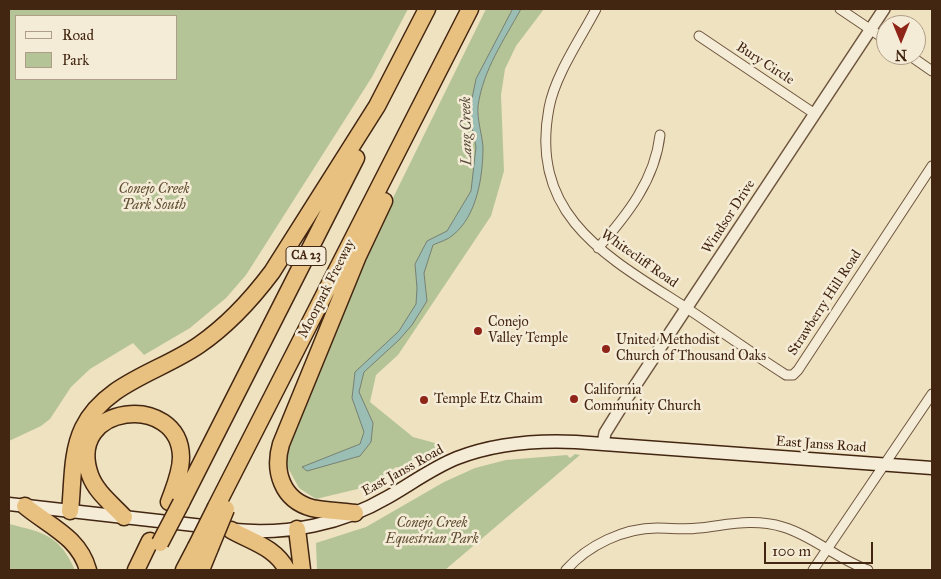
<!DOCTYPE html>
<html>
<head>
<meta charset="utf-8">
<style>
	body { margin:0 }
	#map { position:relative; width:941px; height:579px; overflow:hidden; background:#efe2c1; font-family:"IM FELL Great Primer",serif }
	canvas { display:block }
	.frame { position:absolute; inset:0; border:10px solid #432611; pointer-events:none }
	.legend { position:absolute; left:15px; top:15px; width:162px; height:65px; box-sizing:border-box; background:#f5ecd7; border:1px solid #ae9d88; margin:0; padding:6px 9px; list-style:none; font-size:15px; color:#432611 }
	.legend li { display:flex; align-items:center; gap:10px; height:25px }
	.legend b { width:25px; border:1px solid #ae9d88 }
	.north { position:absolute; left:876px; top:15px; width:50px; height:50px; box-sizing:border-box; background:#f5ecd7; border:1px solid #ae9d88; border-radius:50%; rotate:180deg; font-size:14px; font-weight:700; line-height:20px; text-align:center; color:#432611 }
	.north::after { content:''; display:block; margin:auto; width:18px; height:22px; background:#8f2418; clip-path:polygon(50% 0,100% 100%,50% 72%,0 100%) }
	.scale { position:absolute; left:764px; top:542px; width:109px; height:22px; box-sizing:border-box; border:2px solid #432611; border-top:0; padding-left:6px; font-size:15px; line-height:18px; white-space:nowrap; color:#432611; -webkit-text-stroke:4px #f5ecd7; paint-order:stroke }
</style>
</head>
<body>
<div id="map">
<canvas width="941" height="579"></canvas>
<div class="frame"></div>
<ul class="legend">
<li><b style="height:6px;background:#f5ecd7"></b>Road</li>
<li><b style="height:14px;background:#b5c496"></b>Park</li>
</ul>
<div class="north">N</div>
<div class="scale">100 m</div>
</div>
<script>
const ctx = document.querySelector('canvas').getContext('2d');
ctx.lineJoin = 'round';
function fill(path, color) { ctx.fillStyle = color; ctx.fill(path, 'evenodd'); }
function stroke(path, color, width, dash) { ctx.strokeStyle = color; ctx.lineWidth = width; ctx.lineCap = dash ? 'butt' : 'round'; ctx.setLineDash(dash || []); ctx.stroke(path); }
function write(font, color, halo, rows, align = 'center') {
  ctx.font = font + ' "IM FELL Great Primer",serif'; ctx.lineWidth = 5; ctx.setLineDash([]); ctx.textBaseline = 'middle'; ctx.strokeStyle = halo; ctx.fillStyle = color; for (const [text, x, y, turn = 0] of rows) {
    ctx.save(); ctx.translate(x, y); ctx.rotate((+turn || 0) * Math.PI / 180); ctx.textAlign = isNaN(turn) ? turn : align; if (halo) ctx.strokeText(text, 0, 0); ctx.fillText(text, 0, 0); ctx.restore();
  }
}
fill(new Path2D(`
	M9,9H408L372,77L246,275L226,298L190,328L144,355L133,343L90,369L71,387L50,419L41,426L9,441ZM176,16V79H16V16Z
	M486,9H544L516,46L505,69L501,95L504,171L491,216L398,355L376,375L370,402L413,437L435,443L440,448L400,468L396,467L370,486L316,499L299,488L282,457L392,200Z
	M575,454L580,455L445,570H317L316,543L366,527L444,482L475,468L506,460L567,455L570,458Z
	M9,524C45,533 59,535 75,570H9Z`), '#b5c496');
const water = new Path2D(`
	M513,9H521C504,40 483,70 478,106C477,120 482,134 483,147C483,176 477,216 453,235C448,240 439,242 433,245L424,273L427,301L412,325L399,340L364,372L359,392L373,423L371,442L360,456L307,471L302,467L360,444L364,432L352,398L355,372L399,331L416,304L417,288L415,264L427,241L447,231L471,191L476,147L469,113L476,79Z`);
fill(water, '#9abdb4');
stroke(water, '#778173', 1);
const minor = new Path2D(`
	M596,9C581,38 555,75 549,108C528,218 611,259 688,309C721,331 753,354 786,375H793L798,370L932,166
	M840,9L886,40
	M699,36L815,114
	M909,55L932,71
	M598,248C627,215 655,180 660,135
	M566,570C588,545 624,528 657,528C671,528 685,530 699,528C728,525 753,518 783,527C813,536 837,559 868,570
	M813,570L932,394`);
const tertiary = new Path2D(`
	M603,444L605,433L623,404L884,9`);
const secondary = new Path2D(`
	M9,504L212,527
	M235,530C288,535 342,524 388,497C411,484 432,468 457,458C496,443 535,440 576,442L932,468`);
const motorway = new Path2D(`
	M181,503L356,158
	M25,506C49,526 79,537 88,570
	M216,507L470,9
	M70,511C73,484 71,453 83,428C105,383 160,372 199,345C228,325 251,300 272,272L377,106L427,9
	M355,513C341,511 325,511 312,508C282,500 273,471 281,444L358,256L384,201
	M124,517C112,504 96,492 90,475C65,403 180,392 181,457C181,473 174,488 169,502
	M297,529L302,570
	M231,530C252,542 275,547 287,570
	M136,570L150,541
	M184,570L196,547
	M201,570L210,548`);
stroke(minor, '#6e553d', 11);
stroke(tertiary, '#6e553d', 14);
stroke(secondary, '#432611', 15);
stroke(motorway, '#432611', 19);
stroke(minor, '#f5ecd7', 9);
stroke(tertiary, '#f5ecd7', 11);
stroke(secondary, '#f5ecd7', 12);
stroke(motorway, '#e8c180', 16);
const motorwayBridge = new Path2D(`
	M160,543L181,503
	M196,547L216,507
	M210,548L226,509`);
stroke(motorwayBridge, '#432611', 19, []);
stroke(motorwayBridge, '#e8c180', 16);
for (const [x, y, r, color] of [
	[478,331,5,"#8f2418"],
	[606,349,5,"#8f2418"],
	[574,399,5,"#8f2418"],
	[424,400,5,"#8f2418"]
]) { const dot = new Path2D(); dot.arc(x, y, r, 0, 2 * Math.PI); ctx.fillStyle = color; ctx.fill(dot); stroke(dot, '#f5ecd7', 2); }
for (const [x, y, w] of [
	[306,256,40]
]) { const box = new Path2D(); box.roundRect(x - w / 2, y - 9.5, w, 19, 4); ctx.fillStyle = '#f5ecd7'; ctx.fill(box); stroke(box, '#432611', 1); }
write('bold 12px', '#432611', null, [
	["CA 23",306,256]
]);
write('14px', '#432611', '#f5ecd7', [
	["Bury Circle",765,64,33],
	["Windsor Drive",729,217,-57],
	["Whitecliff Road",639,259,35],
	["Moorpark Freeway",327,289,-63],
	["Strawberry Hill Road",825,303,-57],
	["East Janss Road",821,445,4],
	["East Janss Road",403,471,-29]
]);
write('italic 14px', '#604e32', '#f5ecd7', [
	["Conejo Creek",154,190],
	["Park South",154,206],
	["Conejo Creek",432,524],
	["Equestrian Park",432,540]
]);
write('14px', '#432611', '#f5ecd7', [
	["Conejo",488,323],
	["Valley Temple",488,339],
	["United Methodist",616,341],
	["Church of Thousand Oaks",616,357],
	["California",584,391],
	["Community Church",584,407],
	["Temple Etz Chaim",434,400]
], 'left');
write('italic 15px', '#594c3a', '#f5ecd7', [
	["Lang Creek",467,131,-91]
]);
</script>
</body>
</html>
